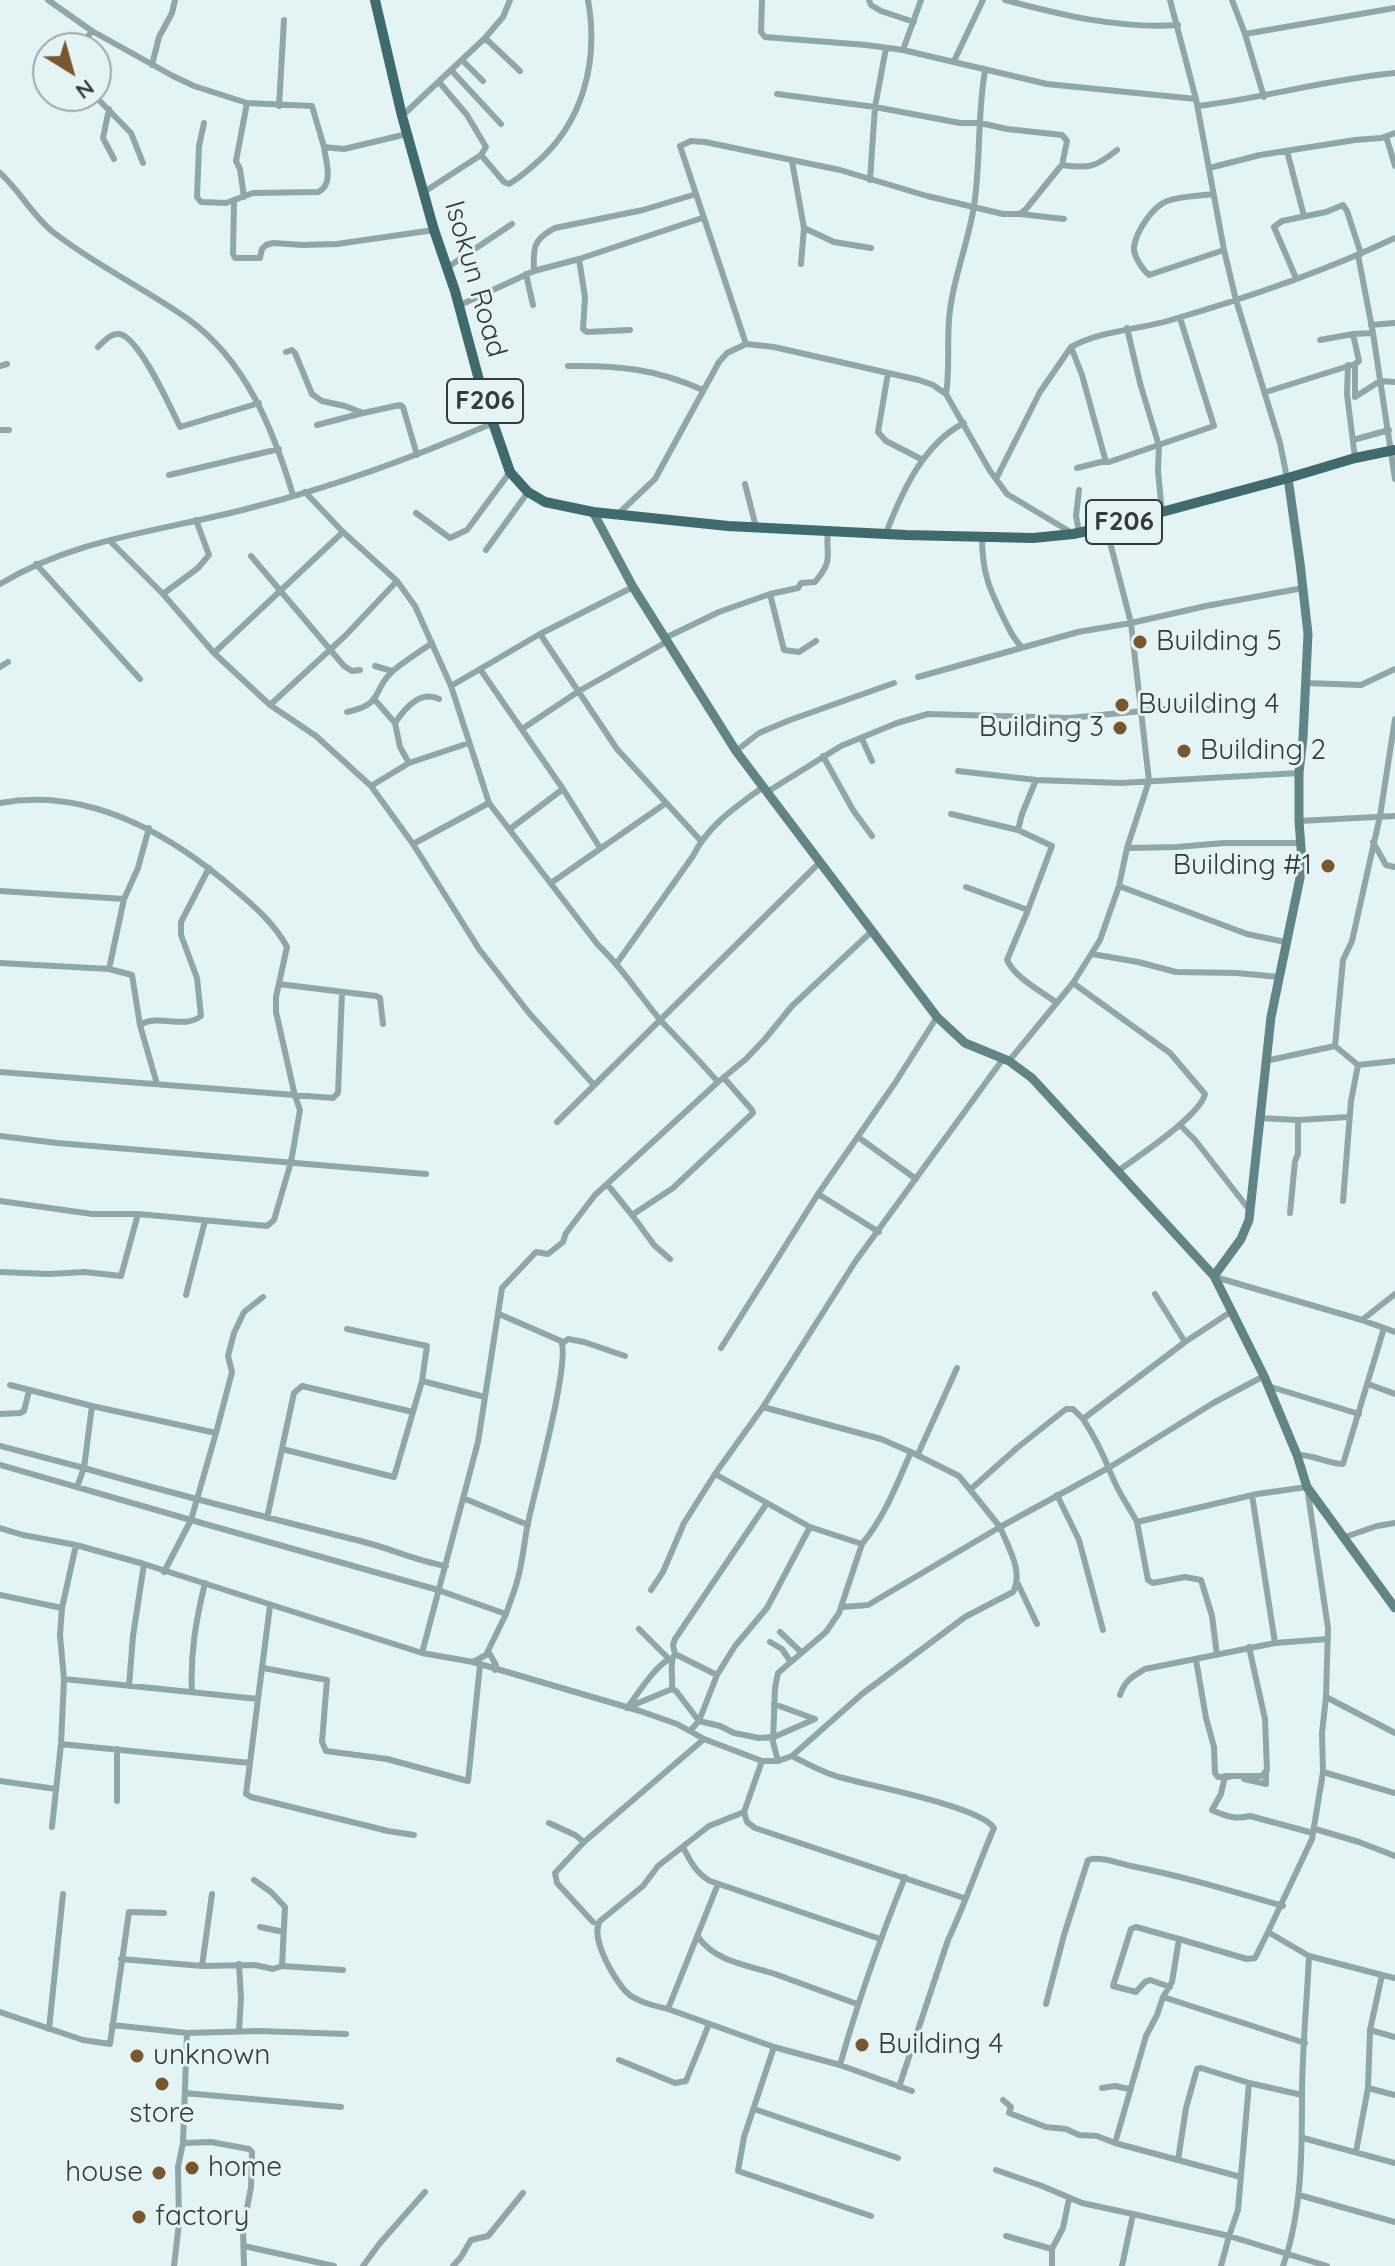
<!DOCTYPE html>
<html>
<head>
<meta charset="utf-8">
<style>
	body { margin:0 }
	#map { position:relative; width:1395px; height:2266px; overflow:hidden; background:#e4f3f4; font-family:Quicksand,sans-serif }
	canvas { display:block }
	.north { position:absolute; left:32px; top:32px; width:80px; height:80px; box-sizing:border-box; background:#e4f3f4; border:2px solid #9ea9aa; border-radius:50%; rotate:143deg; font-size:22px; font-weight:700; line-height:32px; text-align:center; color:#353a3b }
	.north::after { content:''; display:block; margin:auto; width:28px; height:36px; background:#78562e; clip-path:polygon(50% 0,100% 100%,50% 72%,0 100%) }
</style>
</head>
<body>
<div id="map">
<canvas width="1395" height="2266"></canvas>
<div class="north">N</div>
</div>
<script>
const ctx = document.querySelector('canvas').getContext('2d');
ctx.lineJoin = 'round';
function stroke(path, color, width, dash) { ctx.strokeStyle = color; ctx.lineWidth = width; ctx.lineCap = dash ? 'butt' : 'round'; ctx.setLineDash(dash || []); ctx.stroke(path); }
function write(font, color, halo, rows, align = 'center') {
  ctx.font = font + ' Quicksand,sans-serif'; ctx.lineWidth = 6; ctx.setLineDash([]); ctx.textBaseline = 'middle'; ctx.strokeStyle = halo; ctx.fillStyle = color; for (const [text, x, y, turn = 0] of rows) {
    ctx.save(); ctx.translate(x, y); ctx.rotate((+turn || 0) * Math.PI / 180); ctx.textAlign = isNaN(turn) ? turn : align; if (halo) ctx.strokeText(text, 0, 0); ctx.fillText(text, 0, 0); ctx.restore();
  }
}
stroke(new Path2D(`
	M48,0L92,31L173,76L194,86L247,103
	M762,0L761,32L765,37L866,45L903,50L1047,84L1196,99
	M869,0L871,5L881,11L914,22
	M1005,0C1062,15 1118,29 1178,25
	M1170,0L1196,99L1224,250L1236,300L1280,443L1287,478
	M1232,0L1245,34L1264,97
	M1245,34L1395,8
	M485,38L520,71
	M79,48L92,31
	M903,50L921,0
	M463,61L483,81
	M954,61L983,0
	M152,65L159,37L172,13L175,0
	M451,70L501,124
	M777,94L875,107L960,123H980L1007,129L1062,135L1067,141L1062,165
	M95,96L131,133L143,163
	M279,106L284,20
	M1198,106C1264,98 1329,79 1395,73
	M109,109L103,138L114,159
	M402,116L485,38L503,17L510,0
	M204,123L199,146L197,197L201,202L226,203L253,193L318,192C334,185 326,162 324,147L344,149L407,134
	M1386,136L1395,166
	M1287,151L1304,216
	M481,155L504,182L509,184C518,179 526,172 534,165C583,124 599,62 588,0
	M792,161L804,228L801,264
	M1209,168L1260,155L1355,140L1381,138L1395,133
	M0,173C20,191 32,215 53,232C95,265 144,288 188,319C246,361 273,429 293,495
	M870,180L875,107L886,48
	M424,192L481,155L486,147L467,115L439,82
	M1213,194C1199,196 1181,196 1167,201C1152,207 1136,232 1134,247C1133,256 1143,270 1149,275L1224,250
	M244,197L240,169L236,161L247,103L312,106L324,147
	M234,201L233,254L235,258H260L262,249L266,245L273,243L303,245L337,244L434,230
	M1021,213L1026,209L1060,167L1062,165C1089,169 1096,167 1117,150
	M804,228L834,242L871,248
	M1358,255L1373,333L1395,479
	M579,259L585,297L583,329L587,332L630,330
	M448,267L512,224
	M534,271C533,248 533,239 555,228L643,210L696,194
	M526,274L533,305
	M1296,278L1274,227L1282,221L1326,212L1343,205L1347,211L1361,254
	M458,306L534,271L579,259L702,218
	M1371,325L1395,323
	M1127,328L1140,383L1159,446L1158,471L1162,512
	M1353,334L1359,361L1355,364V397
	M1320,340L1353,334L1373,333
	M746,344L680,146L691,141L705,142L840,170L927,196L1003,214H1020L1064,219
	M98,347C104,342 110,333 119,334C139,336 171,409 180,427L259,403
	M1071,347L1082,375L1106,462
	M286,352L292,350L295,353L312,394L322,401L345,406L363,413L400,405L403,407L417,455
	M1348,365L1347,394L1355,458
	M0,366L7,364
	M568,366C618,365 656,369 703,390
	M888,373L878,432L886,441L923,460
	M1266,392L1355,364
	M946,394C950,369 947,345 949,320C952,281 968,244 974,206C981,161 977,115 985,71
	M1355,397L1380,381L1395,382
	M317,425L363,413
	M0,430H9
	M1353,440L1389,430
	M1077,468L1101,462H1109L1214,426L1180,318
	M169,475L279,449
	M996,479L1040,392L1071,347C1102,330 1138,330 1171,320C1247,298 1323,272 1395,238
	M745,484L756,527
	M1079,490L1076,516L1079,532
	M305,492L343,532L397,581L415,606L451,686L489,803L598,945C623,968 640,997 662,1022C681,1042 700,1061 718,1082
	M416,513L450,538L467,530L510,472
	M617,515L655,479L719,362L727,353L746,344L774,347L919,380L933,385L946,394L990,471L1007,494L1072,533
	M886,533C902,492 923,444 964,423
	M982,537C982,576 991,592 1007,625C1012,634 1014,640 1022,647
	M110,541L163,594L214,653L270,705L316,736L371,786L413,844L479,949L529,1013L594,1085
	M486,550L528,492
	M251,556L344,666L352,671L360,670
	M36,564L140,679
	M0,584C78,537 164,531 250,508C333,487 415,457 493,423
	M163,594L198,568L209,555L196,520
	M770,594L784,650L799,652L816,641
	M540,634L617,749L701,841
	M665,638L719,612L770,594L798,588L801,583L815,582C835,559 825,555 828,531
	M214,653L343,532
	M375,666L392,671
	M0,667L8,662
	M480,669L563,789L600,848
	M918,677L1078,632L1131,623L1206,606L1303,588
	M1306,683L1361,685L1395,669
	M451,686L540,634L633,587
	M375,700L395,723
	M270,705L345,636L397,581
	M347,712C386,704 371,689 394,670C405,661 419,652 432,643
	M522,729L579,691L668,641
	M862,739L872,761
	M736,751L759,733L790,720L894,683
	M823,756L853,810L872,836
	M409,763L400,747L395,723C405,708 420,690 439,699
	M958,771L1036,780L1121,783L1299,773
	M371,786L409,763L469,743
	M767,792L841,746L897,723L928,714L1069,718L1163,709H1212
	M0,803C88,787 169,833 234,889C253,905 275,924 287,947L276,997V1012L295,1096L300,1110L291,1162L274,1220L267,1226L138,1214L121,1276L85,1272L49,1274L0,1272
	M951,814L1018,830L1052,846L1028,910L1007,960C1015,978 1041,991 1057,1003
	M1299,821L1395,816
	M510,829L563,789
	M1018,830L1022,814L1036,780
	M1373,842L1386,865L1395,867
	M413,844L489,803
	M1127,848L1177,847L1224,843H1301
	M551,883L666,803
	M1119,886L1247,934L1285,942
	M966,887L1028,910
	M0,891L124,899L109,969L0,963
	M124,899L138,868L149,828
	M1092,954L1138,962L1176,972L1237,973L1279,977
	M617,963L693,856C708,825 736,807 763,787
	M109,969L132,975L140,1025
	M1073,983L1170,1053L1205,1094C1200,1116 1137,1157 1118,1171
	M279,984L376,996L380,998L383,1024
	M1335,1046L1343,960L1352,941L1380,816L1395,719
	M1009,1061L1073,983L1100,940L1119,886L1127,848L1149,781L1131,623L1106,527
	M1265,1061L1335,1046L1358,1065L1395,1061
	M0,1072L333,1098L338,1093L342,992
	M157,1084L140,1025C159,1013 183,1030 201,1016L197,978L181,935V922L209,868
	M1259,1118L1298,1120L1349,1117
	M557,1122L819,863
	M1180,1125L1195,1140L1251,1212
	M0,1136L57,1143L426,1174
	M858,1137L916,1179
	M607,1184L632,1215L673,1188L753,1113L752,1110L724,1078
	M818,1194L879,1232
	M0,1201L92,1214H138
	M1343,1201L1351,1101L1358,1065
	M1290,1213L1295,1161L1298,1154V1120
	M632,1215L654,1245L670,1259
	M1215,1277L1362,1320L1395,1332
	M1155,1294L1185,1342
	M186,1295L205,1221
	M1232,1311L1185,1342L1083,1419C1095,1437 1104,1456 1112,1476C1118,1492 1129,1507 1137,1522L1257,1494L1307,1487L1328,1628L1326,1697L1322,1733L1323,1772L1312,1839L1268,1932L1309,1956C1307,2002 1302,2050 1302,2096C1302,2153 1302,2212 1283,2266
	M1362,1320L1395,1294
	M347,1329L427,1346L422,1381
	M563,1343L568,1339L584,1342L625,1356
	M721,1348L818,1194L895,1083L937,1017
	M1368,1384L1395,1394
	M10,1385L92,1406
	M1268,1386L1359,1414
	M763,1407L881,1439L911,1452
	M0,1414L20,1413L24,1411L29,1391
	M216,1433L232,1372L228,1356L234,1333L244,1312L263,1297
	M0,1446L84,1468L77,1487
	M282,1449L394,1477L413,1412
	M918,1454L957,1368
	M1297,1455C1313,1454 1327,1464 1343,1464L1384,1328
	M0,1465L191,1520L216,1433L92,1406L84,1468C176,1495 270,1518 364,1542C392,1549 417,1561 446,1566
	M971,1489L1017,1448L1066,1409H1073L1083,1419
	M1057,1495L1079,1540L1103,1630
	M1252,1495L1275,1643
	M463,1498L528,1525
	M767,1503L675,1639L673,1645L675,1654L717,1675L735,1646L767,1608L810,1527
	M267,1518L294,1393L302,1386L413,1412L422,1381L485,1397
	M1137,1522L1148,1580L1153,1583L1185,1577L1201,1580L1212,1616L1217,1655
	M0,1528L23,1535L76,1545L144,1564L422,1653L473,1662L640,1711L677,1724L704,1739L762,1761H778L792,1756L862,1694L965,1617L1013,1592C1024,1572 1008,1547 1000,1527L1110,1467L1215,1402L1264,1376
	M1345,1537L1377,1526L1395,1523
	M164,1572L191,1520L438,1590L506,1614C510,1602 515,1590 518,1578C523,1560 524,1542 528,1523C534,1493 571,1361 561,1341L499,1314
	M1018,1584L1037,1624
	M651,1590L663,1572L684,1523L715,1474
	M0,1595L62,1608
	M843,1607L868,1605L1000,1527L959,1476L911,1452C897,1484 885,1516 862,1544L810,1527L715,1474L763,1407L855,1262L1003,1059
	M780,1632L801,1652
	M770,1642L782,1649L790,1661
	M1249,1647L1265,1719L1267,1770L1262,1776H1225L1221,1794L1212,1810C1225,1816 1236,1820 1250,1816L1313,1833
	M488,1651L496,1665L495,1670
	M422,1653L478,1442L502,1288L536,1252L548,1254L563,1242L566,1233L595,1195L718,1082L746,1059L765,1039L792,1006L871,932
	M1196,1660L1206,1718L1214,1747L1215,1773L1218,1777H1229
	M473,1662L486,1655L506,1614
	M263,1668L327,1680L322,1742L326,1751L387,1759L468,1781L480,1665
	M64,1679L258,1699L270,1606
	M129,1686L133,1636L144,1564
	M672,1689C673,1679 670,1666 673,1657
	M676,1691L699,1721L717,1675
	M192,1692C190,1654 196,1620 205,1583
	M1120,1695C1125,1680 1133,1676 1145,1669L1275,1643L1328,1639
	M1326,1697L1395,1733
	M774,1704L815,1719
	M631,1706L672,1689L677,1692
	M627,1708C640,1691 652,1670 669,1659L639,1629
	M690,1731L699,1721L720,1726L734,1733L759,1738L774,1737L815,1719
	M61,1744L250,1763L258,1699
	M792,1756C808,1764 825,1774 843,1778C871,1786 981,1807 994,1828C978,1865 965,1904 948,1940L899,2087
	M762,1761L744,1812L709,1826L658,1866L643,1886L600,1921C589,1937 616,1985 631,1996C642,2003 655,2006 668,2009L774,2047L840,2065L912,2091
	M778,1761L773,1742L775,1688L778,1673L826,1632L839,1613L862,1544
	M250,1763L246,1794L251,1797L388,1831L414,1835
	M1323,1772L1395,1793
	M1244,1779L1266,1784V1774
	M0,1781L56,1789
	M117,1801V1749
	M744,1812L747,1822L755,1828L964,1898
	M549,1823L575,1835L584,1842
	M52,1827L61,1744L64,1679L60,1635L62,1608L76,1545
	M1315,1829L1359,1842L1395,1856
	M683,1847C690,1861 696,1873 710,1881L880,1939
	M254,1880L271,1892L285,1907L282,1966
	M593,1922L557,1883L555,1873L584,1842L704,1739
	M260,1927L284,1932
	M698,1937C716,1962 747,1965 775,1974C802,1984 829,1994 857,2004
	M1309,1956L1382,1975L1370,2030L1368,2088L1395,2095
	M121,1959L202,1966L255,1965L273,1969L282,1966L343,1970
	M202,1966L212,1894
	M1382,1975L1395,1978
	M1170,1987L1150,1980L1145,1982L1136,1992L1113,1986L1131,1929L1136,1927L1179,1939
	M1163,1997L1172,1982L1179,1939L1247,1959L1255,1958L1268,1932
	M1046,2004L1064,1935L1088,1860C1101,1856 1118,1863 1131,1866C1182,1876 1232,1891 1283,1906
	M668,2009L718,1884
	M0,2012L83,2040L110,2044L129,1912L164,1913
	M112,2025L187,2033L259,2031L346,2034
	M49,2029L63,1894
	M1370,2030L1395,2037
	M239,2031L241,1998L239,1964
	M774,2047L744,2137L738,2171L871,2216
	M619,2060L675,2083L686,2081L709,2024
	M840,2065C858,2001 880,1939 905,1877
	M1102,2088L1115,2086L1129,2089
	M185,2093L341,2107
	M1003,2100L1011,2107L1009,2113L1046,2127L1066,2129L1079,2135L1097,2136L1115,2143
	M754,2109L898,2158
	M1303,2138L1395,2163
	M183,2143L211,2142L249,2149L252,2152L251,2187L243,2230L244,2266
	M1356,2152L1368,2088
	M1178,2160L1186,2108L1197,2069L1201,2068L1249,2083
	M996,2170L1042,2186L1082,2203L1133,2214
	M1241,2177L1115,2143L1146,2036L1157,2015L1163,1997L1305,2043
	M1299,2195L1395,2222
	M1006,2236L1052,2249
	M244,2246L334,2266
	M174,2266L179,2223L178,2167L183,2143L187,2033
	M363,2266L380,2243L425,2192
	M453,2266L461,2257L471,2240L488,2236L523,2193
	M1052,2266V2249L1063,2228L1069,2199
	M1122,2266L1133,2214L1229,2236L1238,2210L1249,2083L1302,2095
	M1221,2266L1229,2236L1327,2266`), '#90a7a9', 6);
stroke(new Path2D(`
	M593,512L633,587L736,751L937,1017L965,1043L1009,1061L1032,1078L1214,1276L1264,1376L1297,1455L1307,1487L1395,1608
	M1214,1276L1241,1239L1249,1220L1271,1017L1300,878L1302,861L1299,821V773L1303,738L1308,634L1300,563L1288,478`), '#618487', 9);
stroke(new Path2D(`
	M375,0L402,116L434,230L455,291L482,391L510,472L528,492L545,502L593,512L728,526L906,535L1033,538L1073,534L1106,527L1288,478L1355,458L1395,450`), '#3f6a6e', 10);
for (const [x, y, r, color] of [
	[1140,642,8,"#78562e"],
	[1122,705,8,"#78562e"],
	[1120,728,8,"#78562e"],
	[1184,751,8,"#78562e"],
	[1328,866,8,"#78562e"],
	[862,2045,8,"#78562e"],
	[137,2056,8,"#78562e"],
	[162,2084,8,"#78562e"],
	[192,2168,8,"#78562e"],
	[159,2173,8,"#78562e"],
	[139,2217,8,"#78562e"]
]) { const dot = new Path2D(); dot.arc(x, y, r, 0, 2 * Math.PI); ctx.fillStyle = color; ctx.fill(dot); stroke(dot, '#e4f3f4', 3); }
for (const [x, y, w] of [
	[485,401,76],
	[1124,522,76]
]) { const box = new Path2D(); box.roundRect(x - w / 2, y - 22, w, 44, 6); ctx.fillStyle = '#e4f3f4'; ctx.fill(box); stroke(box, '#353a3b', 2); }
write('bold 26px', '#353a3b', null, [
	["F206",485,401],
	["F206",1124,522]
]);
write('28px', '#353a3b', '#e4f3f4', [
	["Isokun Road",475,279,74]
]);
write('28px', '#353a3b', '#e4f3f4', [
	["Building 5",1156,642],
	["Buuilding 4",1138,705],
	["Building 3",1104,728,"right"],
	["Building 2",1200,751],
	["Building #1",1312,866,"right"],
	["Building 4",878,2045],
	["unknown",153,2056],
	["store",162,2114,"center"],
	["home",208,2168],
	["house",143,2173,"right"],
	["factory",155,2217]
], 'left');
</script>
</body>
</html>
